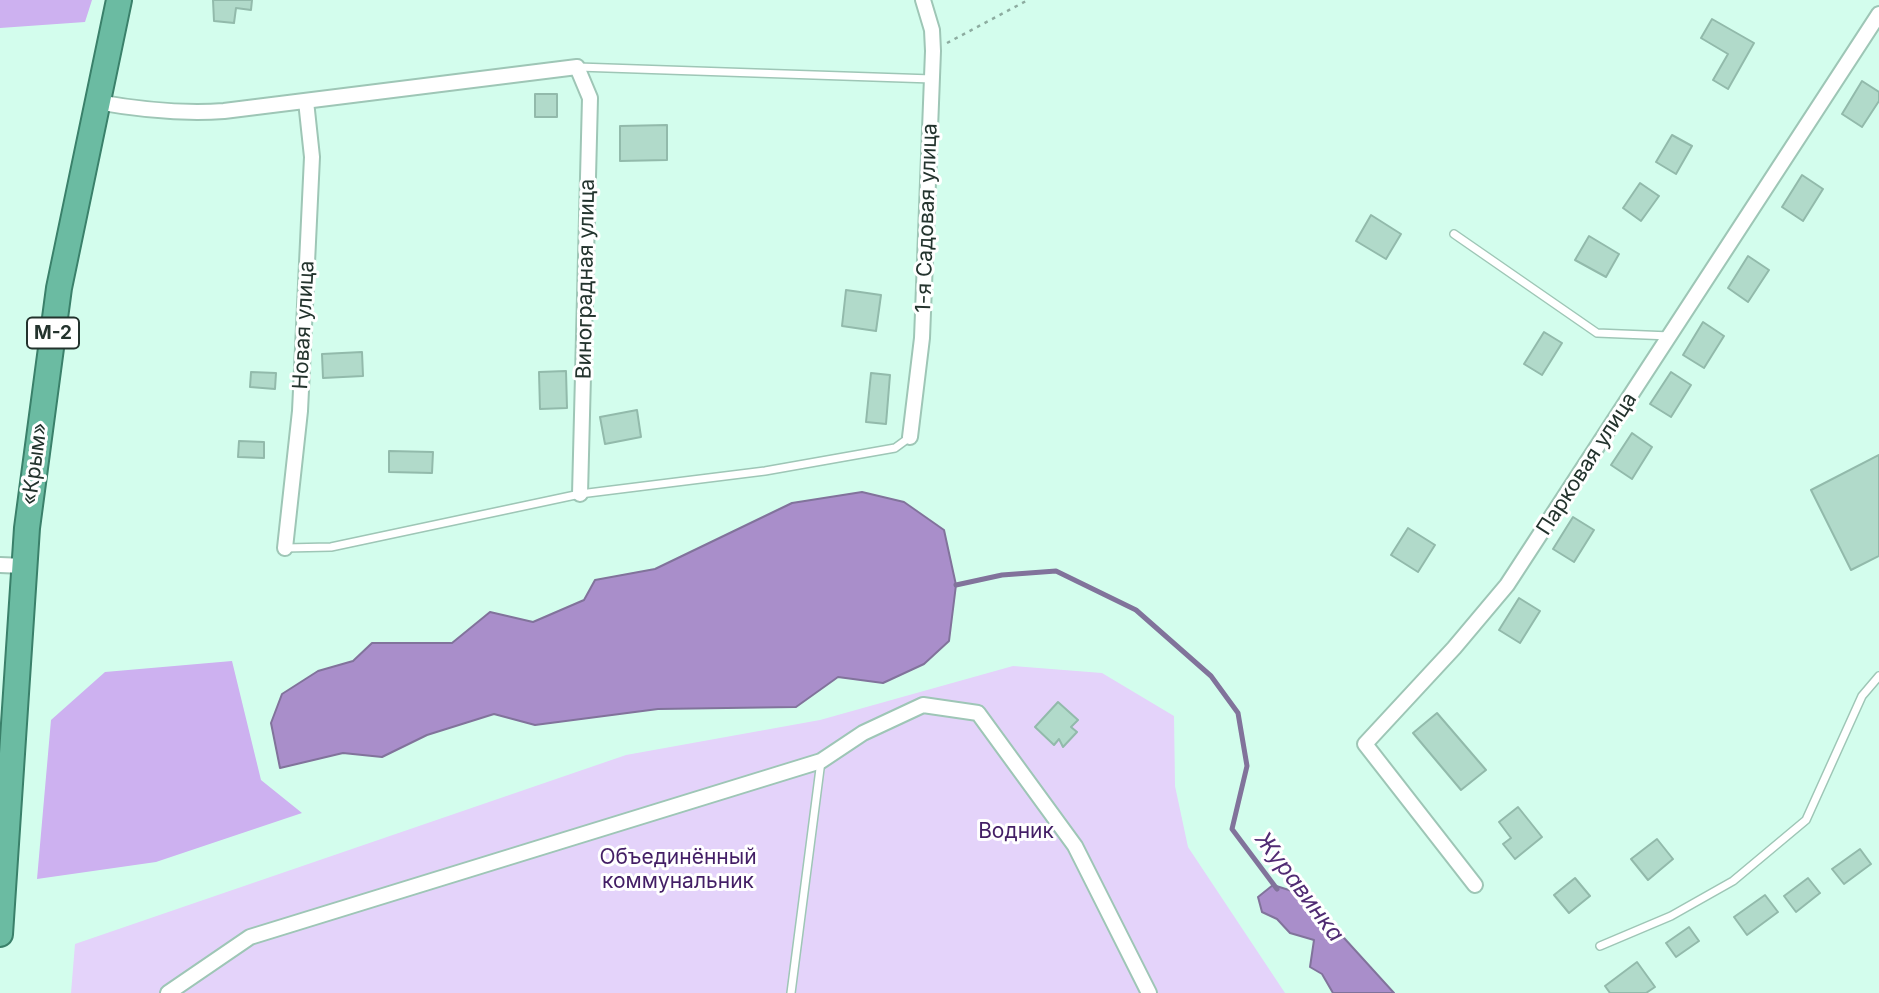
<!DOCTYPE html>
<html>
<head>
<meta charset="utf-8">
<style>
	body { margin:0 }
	canvas { display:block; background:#d3fded }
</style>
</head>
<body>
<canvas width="1879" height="993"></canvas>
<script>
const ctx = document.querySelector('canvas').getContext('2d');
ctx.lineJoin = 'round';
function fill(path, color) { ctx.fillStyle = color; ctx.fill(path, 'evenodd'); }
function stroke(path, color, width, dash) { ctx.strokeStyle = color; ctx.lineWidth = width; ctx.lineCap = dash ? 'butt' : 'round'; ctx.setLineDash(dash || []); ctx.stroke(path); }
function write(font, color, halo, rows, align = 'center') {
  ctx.font = font + ' Inter,sans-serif'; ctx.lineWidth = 6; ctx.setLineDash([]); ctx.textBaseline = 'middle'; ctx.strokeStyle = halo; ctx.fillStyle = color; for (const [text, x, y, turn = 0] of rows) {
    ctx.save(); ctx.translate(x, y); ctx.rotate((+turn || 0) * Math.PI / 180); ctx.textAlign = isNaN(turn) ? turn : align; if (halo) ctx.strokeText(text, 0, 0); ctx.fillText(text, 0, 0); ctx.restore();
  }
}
fill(new Path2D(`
	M1013,666L1102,673L1174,716L1175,786L1188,847L1285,993H71L75,944L626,755L820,720Z`), '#e4d3fa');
fill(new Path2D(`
	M0,0H92L85,22L0,28Z
	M232,661L261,780L302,813L156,862L37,879L51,720L105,672Z`), '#cdb1f0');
const water = new Path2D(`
	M862,492L904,502L944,530L956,585L949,641L924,664L883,683L838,677L796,707L658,709L535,725L494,714L427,735L382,757L343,753L280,768L271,723L282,694L318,671L353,661L372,643H452L490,612L533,622L584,600L595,580L655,569L792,503Z
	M1273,885L1305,895L1394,993H1333L1322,974L1310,967L1314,940L1290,933L1277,919L1262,912L1258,897Z`);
fill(water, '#a98eca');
stroke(water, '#81739b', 2);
stroke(new Path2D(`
	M956,585L1002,575L1056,571L1136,610L1211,676L1238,713L1247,766L1232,829L1277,889`), '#81739b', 5);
const building = new Path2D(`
	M213,0H252L251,10L236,8L234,23L214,21Z
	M1712,19L1754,43L1728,89L1713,80L1728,54L1701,38Z
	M1862,81L1879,92V101L1862,127L1842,114Z
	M535,94H557V117H535Z
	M667,125V160L620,161V126Z
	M1672,135L1692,146L1676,174L1656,162Z
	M1802,175L1823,189L1803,221L1782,207Z
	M1640,183L1659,196L1641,221L1623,208Z
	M1371,215L1401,234L1386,259L1356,241Z
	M1589,236L1619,254L1606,277L1575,260Z
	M1748,256L1769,270L1748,302L1728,288Z
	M846,290L881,295L876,331L842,326Z
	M1703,322L1724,336L1704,368L1683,355Z
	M1544,332L1562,343L1542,375L1524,364Z
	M362,352L363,376L323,378L322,354Z
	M566,371L567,408L540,409L539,372Z
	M251,372L276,373L275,389L250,387Z
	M1671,372L1691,385L1671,417L1650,404Z
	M871,373L890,375L886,424L866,422Z
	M637,410L641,437L605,444L600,417Z
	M1632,433L1652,447L1632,479L1611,465Z
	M239,441L264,442V458L238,457Z
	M389,451L433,452L432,473L389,472Z
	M1879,455V556L1851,570L1811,490Z
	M1573,517L1594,530L1574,562L1553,549Z
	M1408,528L1435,545L1418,572L1391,555Z
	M1519,598L1540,611L1520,643L1499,630Z
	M1058,702L1078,720L1071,727L1077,732L1063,747L1059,739L1054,745L1035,727Z
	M1437,713L1486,770L1461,790L1413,733Z
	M1518,807L1542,837L1515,859L1503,844L1511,838L1499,822Z
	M1657,839L1673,859L1648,880L1631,859Z
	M1860,849L1871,864L1844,884L1832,869Z
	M1575,878L1590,896L1569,913L1554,895Z
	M1808,878L1820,893L1796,912L1784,896Z
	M1765,895L1778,912L1747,935L1734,917Z
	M1689,927L1699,941L1676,957L1666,943Z
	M1637,962L1655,987L1646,993H1610L1605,986Z`);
fill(building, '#b1daca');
stroke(building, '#92baab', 2);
const service = new Path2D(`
	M578,67L932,79
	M1454,234L1597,333L1670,336
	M285,548L331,547L580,494L765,471L895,448L910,437
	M1600,946L1671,916L1733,881L1806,820L1862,696L1879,676
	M791,993L821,761`);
const minor = new Path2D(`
	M97,102C141,110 180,114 224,111L577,67L590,98L580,494
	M910,437L922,338L933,51L932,30L923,0
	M285,548L300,411L312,157L306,101
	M0,565L24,566
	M1475,885L1365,744L1454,648L1507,585L1879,14
	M168,993L250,937L821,761L863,733L923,705L978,713L1075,846L1149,993`);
const trunk = new Path2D(`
	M0,934L27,528L59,288L119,0`);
stroke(service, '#9ec6b6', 10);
stroke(minor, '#9ec6b6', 18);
stroke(trunk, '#3a806a', 28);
stroke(new Path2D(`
	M947,43L1028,0`), '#8daca0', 2.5, [3.5, 5]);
stroke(service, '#fff', 7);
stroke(minor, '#fff', 14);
stroke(trunk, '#6bbba2', 24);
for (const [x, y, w] of [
	[53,333,52]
]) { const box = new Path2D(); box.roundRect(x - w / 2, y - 15.5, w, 31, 5); ctx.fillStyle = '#fff'; ctx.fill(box); stroke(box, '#23332d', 2); }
write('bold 19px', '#23332d', null, [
	["М-2",53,333]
]);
write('21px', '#23332d', '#fff', [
	["1-я Садовая улица",927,218,-88],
	["Виноградная улица",586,279,-89],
	["Новая улица",304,325,-87],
	["«Крым»",35,464,-82],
	["Парковая улица",1587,464,-57]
]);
write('21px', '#431e65', '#fff', [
	["Водник",1016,832],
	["Объединённый",678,858],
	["коммунальник",678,882]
]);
write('italic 23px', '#502b73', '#fff', [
	["Журавинка",1299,887,53]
]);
</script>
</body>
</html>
